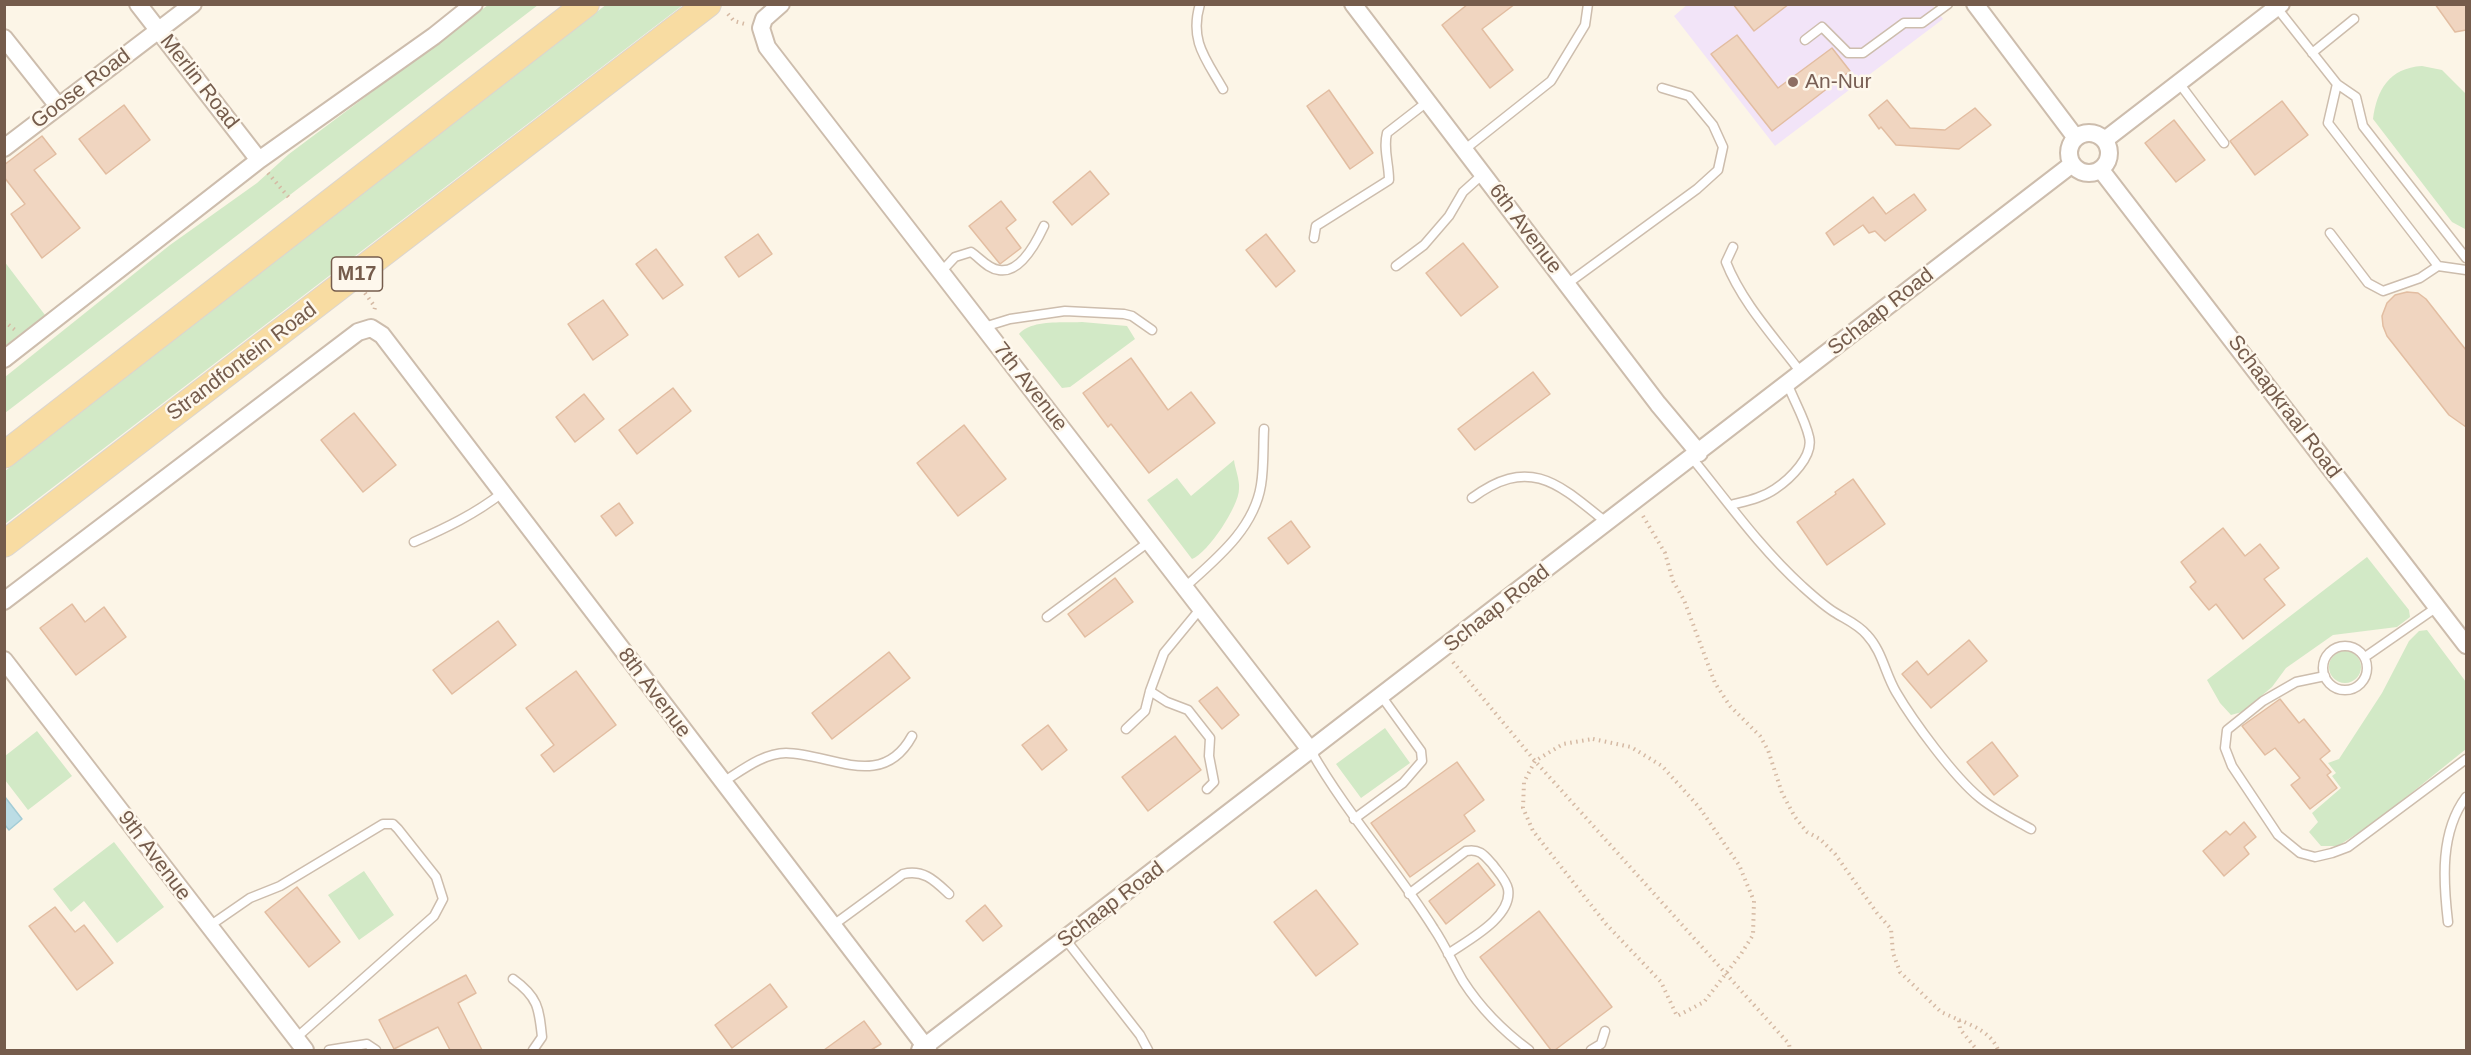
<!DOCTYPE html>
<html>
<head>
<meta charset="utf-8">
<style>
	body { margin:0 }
	#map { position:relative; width:2471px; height:1055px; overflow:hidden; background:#fcf5e7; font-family:Helvetica,sans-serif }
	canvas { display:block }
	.frame { position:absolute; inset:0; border:6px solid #755c4c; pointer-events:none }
</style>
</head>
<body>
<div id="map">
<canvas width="2471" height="1055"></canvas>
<div class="frame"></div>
</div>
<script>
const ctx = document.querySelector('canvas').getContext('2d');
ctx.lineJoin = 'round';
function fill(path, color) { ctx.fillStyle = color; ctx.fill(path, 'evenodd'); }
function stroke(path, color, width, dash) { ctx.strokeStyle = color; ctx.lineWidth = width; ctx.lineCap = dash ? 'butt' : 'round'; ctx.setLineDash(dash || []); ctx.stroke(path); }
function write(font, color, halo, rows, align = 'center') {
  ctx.font = font + ' Helvetica,sans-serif'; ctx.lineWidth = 5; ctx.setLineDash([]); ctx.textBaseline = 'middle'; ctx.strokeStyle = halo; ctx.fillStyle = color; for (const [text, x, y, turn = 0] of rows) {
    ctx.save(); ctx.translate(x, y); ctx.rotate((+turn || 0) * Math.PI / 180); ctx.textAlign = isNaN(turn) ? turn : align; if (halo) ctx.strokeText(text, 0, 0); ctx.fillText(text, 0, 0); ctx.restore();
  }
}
fill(new Path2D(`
	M1688,4H1932L1943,19L1775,146L1674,16Z`), '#f2e4f8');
fill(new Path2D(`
	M607,4L683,5L5,524V471Z
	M488,5H538L5,413V377L170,245L257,183L289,154Z
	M2422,66L2442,70L2466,94L2465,229L2452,222L2373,119C2377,90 2389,68 2422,66Z
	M4,261L45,315L5,346H4Z
	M1082,322L1127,326L1135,339L1070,387L1062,388L1019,334C1032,319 1063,323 1082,322Z
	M1234,460C1235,469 1240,480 1239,489C1239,506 1208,553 1192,559L1147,500L1177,478L1191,496Z
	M2367,557L2409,610L2410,617L2397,627L2333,635L2286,668L2272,687L2242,712L2231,715L2220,703L2207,680Z
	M2427,630L2466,682V749L2379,819L2338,846H2321L2309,832L2318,822L2312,813L2341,788L2332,776L2336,773L2328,763L2339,759L2382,693L2409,641L2419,631Z
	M2329 667a16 16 0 1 1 32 0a16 16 0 1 1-32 0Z
	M1385,728L1410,763L1361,798L1336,764Z
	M37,731L72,776L28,810L5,780V756Z
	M114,842L164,907L117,943L84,901L71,912L53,889Z
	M364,871L394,915L359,940L328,895Z`), '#d2e9c6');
const water = new Path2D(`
	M5,797L22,819L9,830L5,825Z`);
fill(water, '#bcdde5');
stroke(water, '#a3ccd6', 1.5);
const building = new Path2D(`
	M1468,4H1515L1482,29L1513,70L1490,88L1442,25Z
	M1733,4H1789L1754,31Z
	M2435,4H2466V30L2455,32Z
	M1737,35L1778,88L1832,48L1850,71L1772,131L1711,54Z
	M1329,90L1373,153L1350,169L1307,106Z
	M1887,100L1910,128L1945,130L1975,108L1991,125L1959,149L1896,145L1881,127L1879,129L1869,115Z
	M2282,101L2308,135L2255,175L2230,141Z
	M124,105L150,140L106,174L79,139Z
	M2174,120L2205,160L2176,182L2145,143Z
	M42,136L56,154L34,170L80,228L42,258L11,214L25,204L4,177V165Z
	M1090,171L1109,194L1072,225L1053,202Z
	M1914,194L1926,210L1885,241L1875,231L1869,233L1863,225L1834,245L1826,233L1873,197L1886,214Z
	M1001,201L1016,220L1006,228L1021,248L1000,264L969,226Z
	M758,234L772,254L739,277L725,257Z
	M1266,234L1295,271L1276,287L1246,250Z
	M1463,243L1498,287L1461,316L1426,273Z
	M656,249L683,285L663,299L636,264Z
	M2407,292L2418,293L2426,299L2466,350V427L2449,415L2387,336L2383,326L2382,316L2387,303L2395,295Z
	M603,300L628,335L593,360L568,324Z
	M1131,358L1168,410L1191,392L1215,423L1149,473L1111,424L1108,427L1083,393Z
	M1533,372L1550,394L1475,450L1458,429Z
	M673,388L691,411L637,454L619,430Z
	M584,394L604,419L575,442L556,417Z
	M354,413L396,465L363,492L321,440Z
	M964,425L1006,479L958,516L917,463Z
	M1853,479L1885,524L1827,565L1797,522L1836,494L1835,492Z
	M619,503L633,523L616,536L601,516Z
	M1291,521L1310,547L1288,564L1268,538Z
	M2223,528L2245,556L2260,544L2279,568L2264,579L2285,605L2243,639L2216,604L2209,610L2190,587L2196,582L2181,562Z
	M1115,578L1133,602L1085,637L1068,614Z
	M72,604L85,622L104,607L126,637L76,675L40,628Z
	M498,621L516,645L452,694L433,670Z
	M1969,640L1987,661L1931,708L1902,674L1917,661L1928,675Z
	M889,652L910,678L832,739L812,713Z
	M576,671L616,725L554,772L541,755L554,745L526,708Z
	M1217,687L1239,715L1222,729L1199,701Z
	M2280,699L2299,723L2304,719L2330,751L2320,759L2331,772L2327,775L2337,788L2310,809L2291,785L2300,778L2275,748L2265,755L2242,726Z
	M1048,725L1067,750L1042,770L1022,745Z
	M1175,736L1201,770L1148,811L1122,777Z
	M1992,742L2018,776L1994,795L1967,762Z
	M1457,762L1484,800L1464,815L1475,831L1410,877L1371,823Z
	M2244,822L2256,837L2244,847L2249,854L2224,876L2203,851L2226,831L2230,835Z
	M1478,863L1495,885L1446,924L1429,901Z
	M297,887L340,942L309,967L265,912Z
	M1316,890L1358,944L1316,976L1274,922Z
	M985,905L1002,926L983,941L966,921Z
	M55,907L75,932L84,925L113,963L77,990L29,926Z
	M1539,911L1612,1007L1555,1050H1551L1480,957Z
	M466,975L476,993L458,1003L482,1050H450L438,1027L394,1049L379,1020Z
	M770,984L787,1007L732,1048L715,1025Z
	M864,1021L881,1044L871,1050H824Z`);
fill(building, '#f0d5c0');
stroke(building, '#e2bda1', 1.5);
const service = new Path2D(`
	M1200,4C1189,41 1206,59 1223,89
	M2277,8L2337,84L2356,97L2363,126L2466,258
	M1805,40L1822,27L1848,53H1863L1904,23H1922L1948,4
	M2312,53L2354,19
	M2179,83L2224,143
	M1464,150L1551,81L1585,25L1588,4
	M2330,233L2368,283L2383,291L2420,278L2438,266L2328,123L2337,84
	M1314,238L1316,226L1389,180C1389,163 1383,149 1387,133L1427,102
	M1733,247L1726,262C1742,303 1776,339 1802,374
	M1396,266L1424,245L1449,216L1463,192L1483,174
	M2438,266L2466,270
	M941,272L955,257L971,252C980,258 988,269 999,270C1020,274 1037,241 1044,226
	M1567,284L1697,189L1718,170L1723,147L1713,125L1689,96L1662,88
	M984,327L1010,319L1065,311L1124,314L1132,316L1152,330
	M1692,458C1727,501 1761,549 1802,586C1812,595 1823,605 1834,612C1845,619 1858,624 1867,635C1882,651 1885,673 1896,692C1913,721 1954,777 1980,798C1996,811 2013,819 2031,829
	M1472,498C1530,455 1559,484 1607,523
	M1731,505C1746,501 1762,498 1775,489C1790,479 1814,456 1809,437C1805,419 1794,401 1788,385
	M414,542C446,528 475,514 502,493
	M1185,587C1216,559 1254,529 1261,485C1264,467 1263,447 1264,429
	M1047,617L1150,541
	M2323 668a22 22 0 1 1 44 0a22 22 0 1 1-44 0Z
	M2365,657L2437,607
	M2325,676L2296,682L2263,701L2227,730L2225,748L2232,766L2278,835L2300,853L2315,857L2332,853L2348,847L2466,759
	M1150,691L1167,702L1188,710L1210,738L1209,756L1214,782L1207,789
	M1126,729L1145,711L1150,691L1164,653L1201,608
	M1311,751C1347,814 1396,868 1434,929C1445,945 1453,964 1463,981C1481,1009 1503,1031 1529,1050
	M723,782C741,771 763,753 786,753C832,754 882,791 912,736
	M1354,819L1403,783L1422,761L1421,751L1382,697
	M1409,894L1466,851C1480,848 1485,856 1493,865C1498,872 1506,880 1508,889C1513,917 1468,940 1448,954
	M2448,922C2443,880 2440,832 2466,797
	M832,926L903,874C924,869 935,881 949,894
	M208,927L250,898L280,886L383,824H393L398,829L436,877L443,899L434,916L296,1038
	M1066,940L1140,1035L1148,1050
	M513,979C538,997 539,1008 542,1037L533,1050
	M329,1050L367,1044L376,1050
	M1591,1050L1601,1044L1605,1031`);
const minor = new Path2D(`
	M138,4L259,160
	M781,4L764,19L761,28L767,47L1311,751
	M1353,4L1658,404L1699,453
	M1975,4L2076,138
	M4,38L58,106
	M2069 153a20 20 0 1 1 40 0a20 20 0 1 1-40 0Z
	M2106,139L2281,4
	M4,148L193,4
	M2101,170L2466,645
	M4,359L259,160L434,36L474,4
	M4,601L358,332L371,328L382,335L928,1050
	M4,660L305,1050
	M920,1050L2071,165`);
const primary = new Path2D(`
	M4,455L586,4
	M4,544L708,4`);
stroke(service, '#cdbdad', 11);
stroke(minor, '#cdbdad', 20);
stroke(primary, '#dbd5d0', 28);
stroke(new Path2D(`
	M728,14L734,21L745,24
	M268,173L291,200
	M365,293L375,307L374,312
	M4,321L15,330
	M1643,516L1665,553L1673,581L1684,600L1715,683L1730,706L1760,736L1768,750L1782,793L1795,817L1807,832L1820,839L1835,854L1877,913L1891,929L1893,953L1900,972L1941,1012L1959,1020L1960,1029L1977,1050
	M1453,662L1535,761L1789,1044L1790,1050
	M1593,739L1631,747L1662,766L1699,807L1739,865L1754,901L1753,935L1741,954L1704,1002L1677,1016L1661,982L1606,924L1533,831L1523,808L1524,782L1535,761L1563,744Z
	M1959,1020C1975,1026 1992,1034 1998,1050`), '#d5b9a3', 4, [1.5, 4.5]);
stroke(service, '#fff', 8);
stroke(minor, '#fff', 16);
stroke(primary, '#f8dca2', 26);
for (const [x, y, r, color] of [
	[1793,82,6,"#8d6e63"]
]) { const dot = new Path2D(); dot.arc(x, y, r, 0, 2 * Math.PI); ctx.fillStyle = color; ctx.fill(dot); stroke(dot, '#fef8ed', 2); }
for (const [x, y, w] of [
	[357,274,51]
]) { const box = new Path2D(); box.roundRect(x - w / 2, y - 17, w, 34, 4.5); ctx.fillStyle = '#fef8ed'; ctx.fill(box); stroke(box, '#755c4c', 1.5); }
write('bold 20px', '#755c4c', null, [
	["M17",357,274]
]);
write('21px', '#755c4c', '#fef8ed', [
	["Merlin Road",199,82,52],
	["Goose Road",81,89,-37],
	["6th Avenue",1525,229,53],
	["Schaap Road",1881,312,-38],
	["Strandfontein Road",242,362,-37],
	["7th Avenue",1030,387,52],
	["Schaapkraal Road",2284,407,53],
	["Schaap Road",1497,609,-38],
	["8th Avenue",654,693,53],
	["9th Avenue",154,856,53],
	["Schaap Road",1111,905,-37]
]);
write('21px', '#785e54', '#fef8ed', [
	["An-Nur",1805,82]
], 'left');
</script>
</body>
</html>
